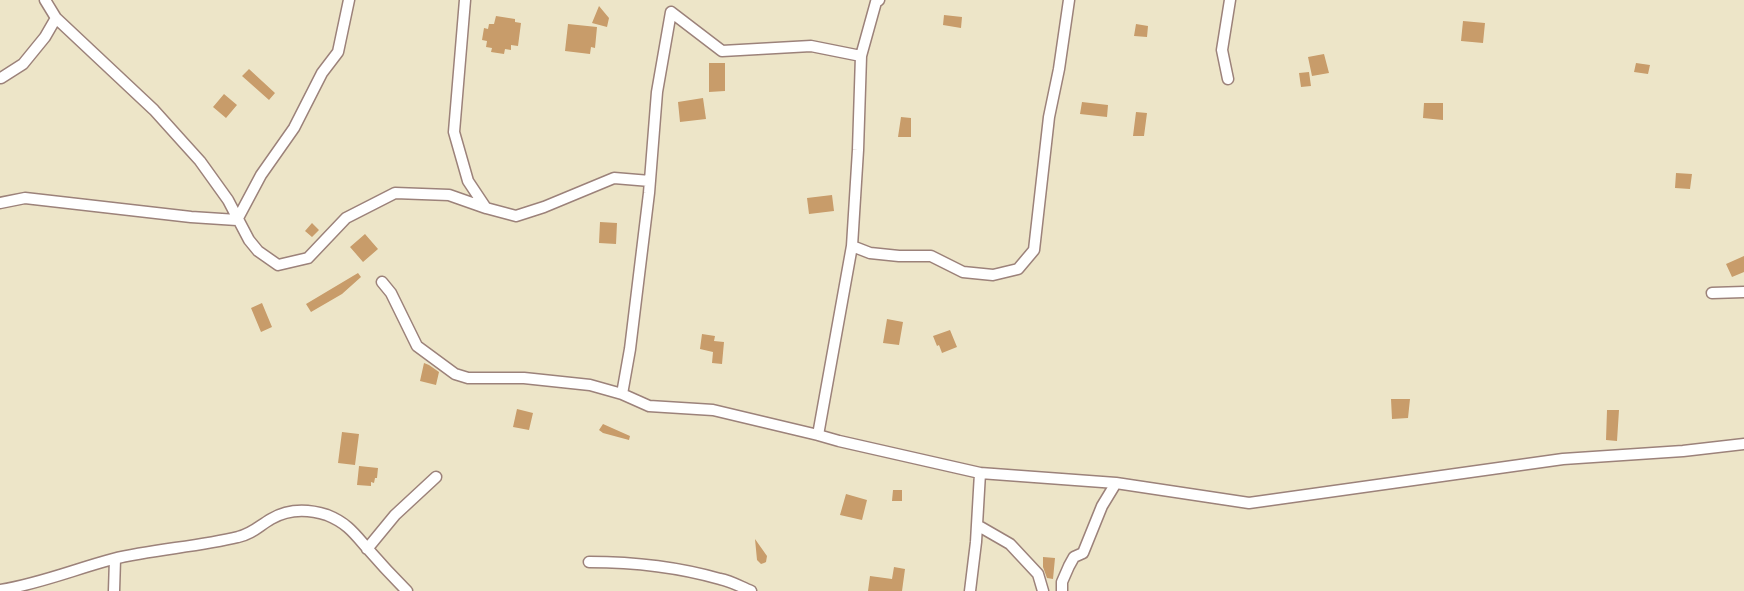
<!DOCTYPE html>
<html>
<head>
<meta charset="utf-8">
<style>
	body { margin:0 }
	canvas { display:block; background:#ede5c8 }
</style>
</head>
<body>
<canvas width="1744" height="591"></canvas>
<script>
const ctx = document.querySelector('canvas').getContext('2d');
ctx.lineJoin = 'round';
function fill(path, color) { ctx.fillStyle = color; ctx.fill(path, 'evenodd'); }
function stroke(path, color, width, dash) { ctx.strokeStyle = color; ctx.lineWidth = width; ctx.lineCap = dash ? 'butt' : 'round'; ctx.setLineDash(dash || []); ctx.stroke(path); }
fill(new Path2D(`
	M599,6L609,18L607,27L592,23Z
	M944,15L962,17L961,28L943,25Z
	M496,16L515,19V22L521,23L518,46L511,45V50L505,49L504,54L491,52L492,48L486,47L487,41L482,40L484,28L488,29L489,24H494Z
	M1463,21L1485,23L1483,43L1461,41Z
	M568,24L597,27L595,48L591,47L590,54L565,51Z
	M1136,24L1148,26L1147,37L1134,36Z
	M1324,54L1329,73L1312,76L1308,57Z
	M709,63H725V91L709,92Z
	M1636,63L1650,65L1648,74L1634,72Z
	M249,69L275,93L269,100L242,76Z
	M1309,72L1311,86L1301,87L1299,73Z
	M224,94L237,105L226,118L213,107Z
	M703,98L706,119L680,122L678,102Z
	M1082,102L1108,105L1107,117L1080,114Z
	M1424,103H1443V120L1423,118Z
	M1136,112L1147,113L1144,136H1133Z
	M901,117L911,118V137H898Z
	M1676,173L1692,174L1690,189L1675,188Z
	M832,195L834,211L809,214L807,198Z
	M600,222L617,223L616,244L599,243Z
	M312,223L319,230L312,237L305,231Z
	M365,234L378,249L363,262L350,247Z
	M1744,256V272L1732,277L1726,264Z
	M358,273L361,277L342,294L311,312L306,304Z
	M262,303L272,327L261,332L251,308Z
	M887,319L903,322L899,345L883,343Z
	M950,330L957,347L942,353L939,345L937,346L933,336Z
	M702,334L715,336L714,341L724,342L722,364L712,363L713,352L700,349Z
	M424,363L429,365L439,372L436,385L420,381Z
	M1391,399H1410L1408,418L1392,419Z
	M517,409L533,413L529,430L513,427Z
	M1607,410H1619L1617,441L1606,440Z
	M603,424L630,436L629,440L603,433L599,430Z
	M342,432L359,434L355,465L338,463Z
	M359,466L378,468L377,478H375L374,483L371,482V486L357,485Z
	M893,490H902V501H892Z
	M846,494L867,500L862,520L840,515Z
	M755,539L767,556L766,562L764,563L761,564L757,560Z
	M1043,557L1055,558L1053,579L1047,578L1043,567Z
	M894,567L905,569L902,591H868L870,576L892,579Z`), '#c89c6a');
const minor = new Path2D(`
	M45,0L56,18L154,110L181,140L200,161L228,200L249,240L258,251L278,265L308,258L346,218L395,193L449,195L486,208
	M465,0L454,132L468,181L486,208L516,216L544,207L614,178L650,181
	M879,0L876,2L861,56L858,150L852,246L818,435L839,441L980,473L976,542L970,591
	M1,78L23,64L45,37L56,18
	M1228,79L1222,50L1230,0
	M0,203L25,198L191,217L237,220L261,175L294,128L322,73L338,52L349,0
	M852,246L870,253L899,256H931L963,272L993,275L1018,269L1034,250L1049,117L1059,69L1069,0
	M382,282L391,293L417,346L455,374L468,378H524L590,385L622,394
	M1712,293L1744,292
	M818,435L713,410L649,406L622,394L630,349L649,193L657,92L671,12L722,51L811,46L861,56
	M980,473L1116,483L1249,503L1563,459L1683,451L1744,444
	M977,525L1010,544L1038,574L1043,591
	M367,549L395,515L436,477
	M589,562C633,562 678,567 720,579C731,581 741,587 751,591
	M0,590C39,584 75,569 113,559C154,549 197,547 238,537C252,534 259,526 271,519C288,509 308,509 327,515C347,523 354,533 367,548C380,563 393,577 407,591
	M114,591L115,559
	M1062,591V582L1069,566L1074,557L1083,553L1102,506L1116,483`);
stroke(minor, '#9c827a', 13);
stroke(minor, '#fff', 10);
</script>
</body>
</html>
